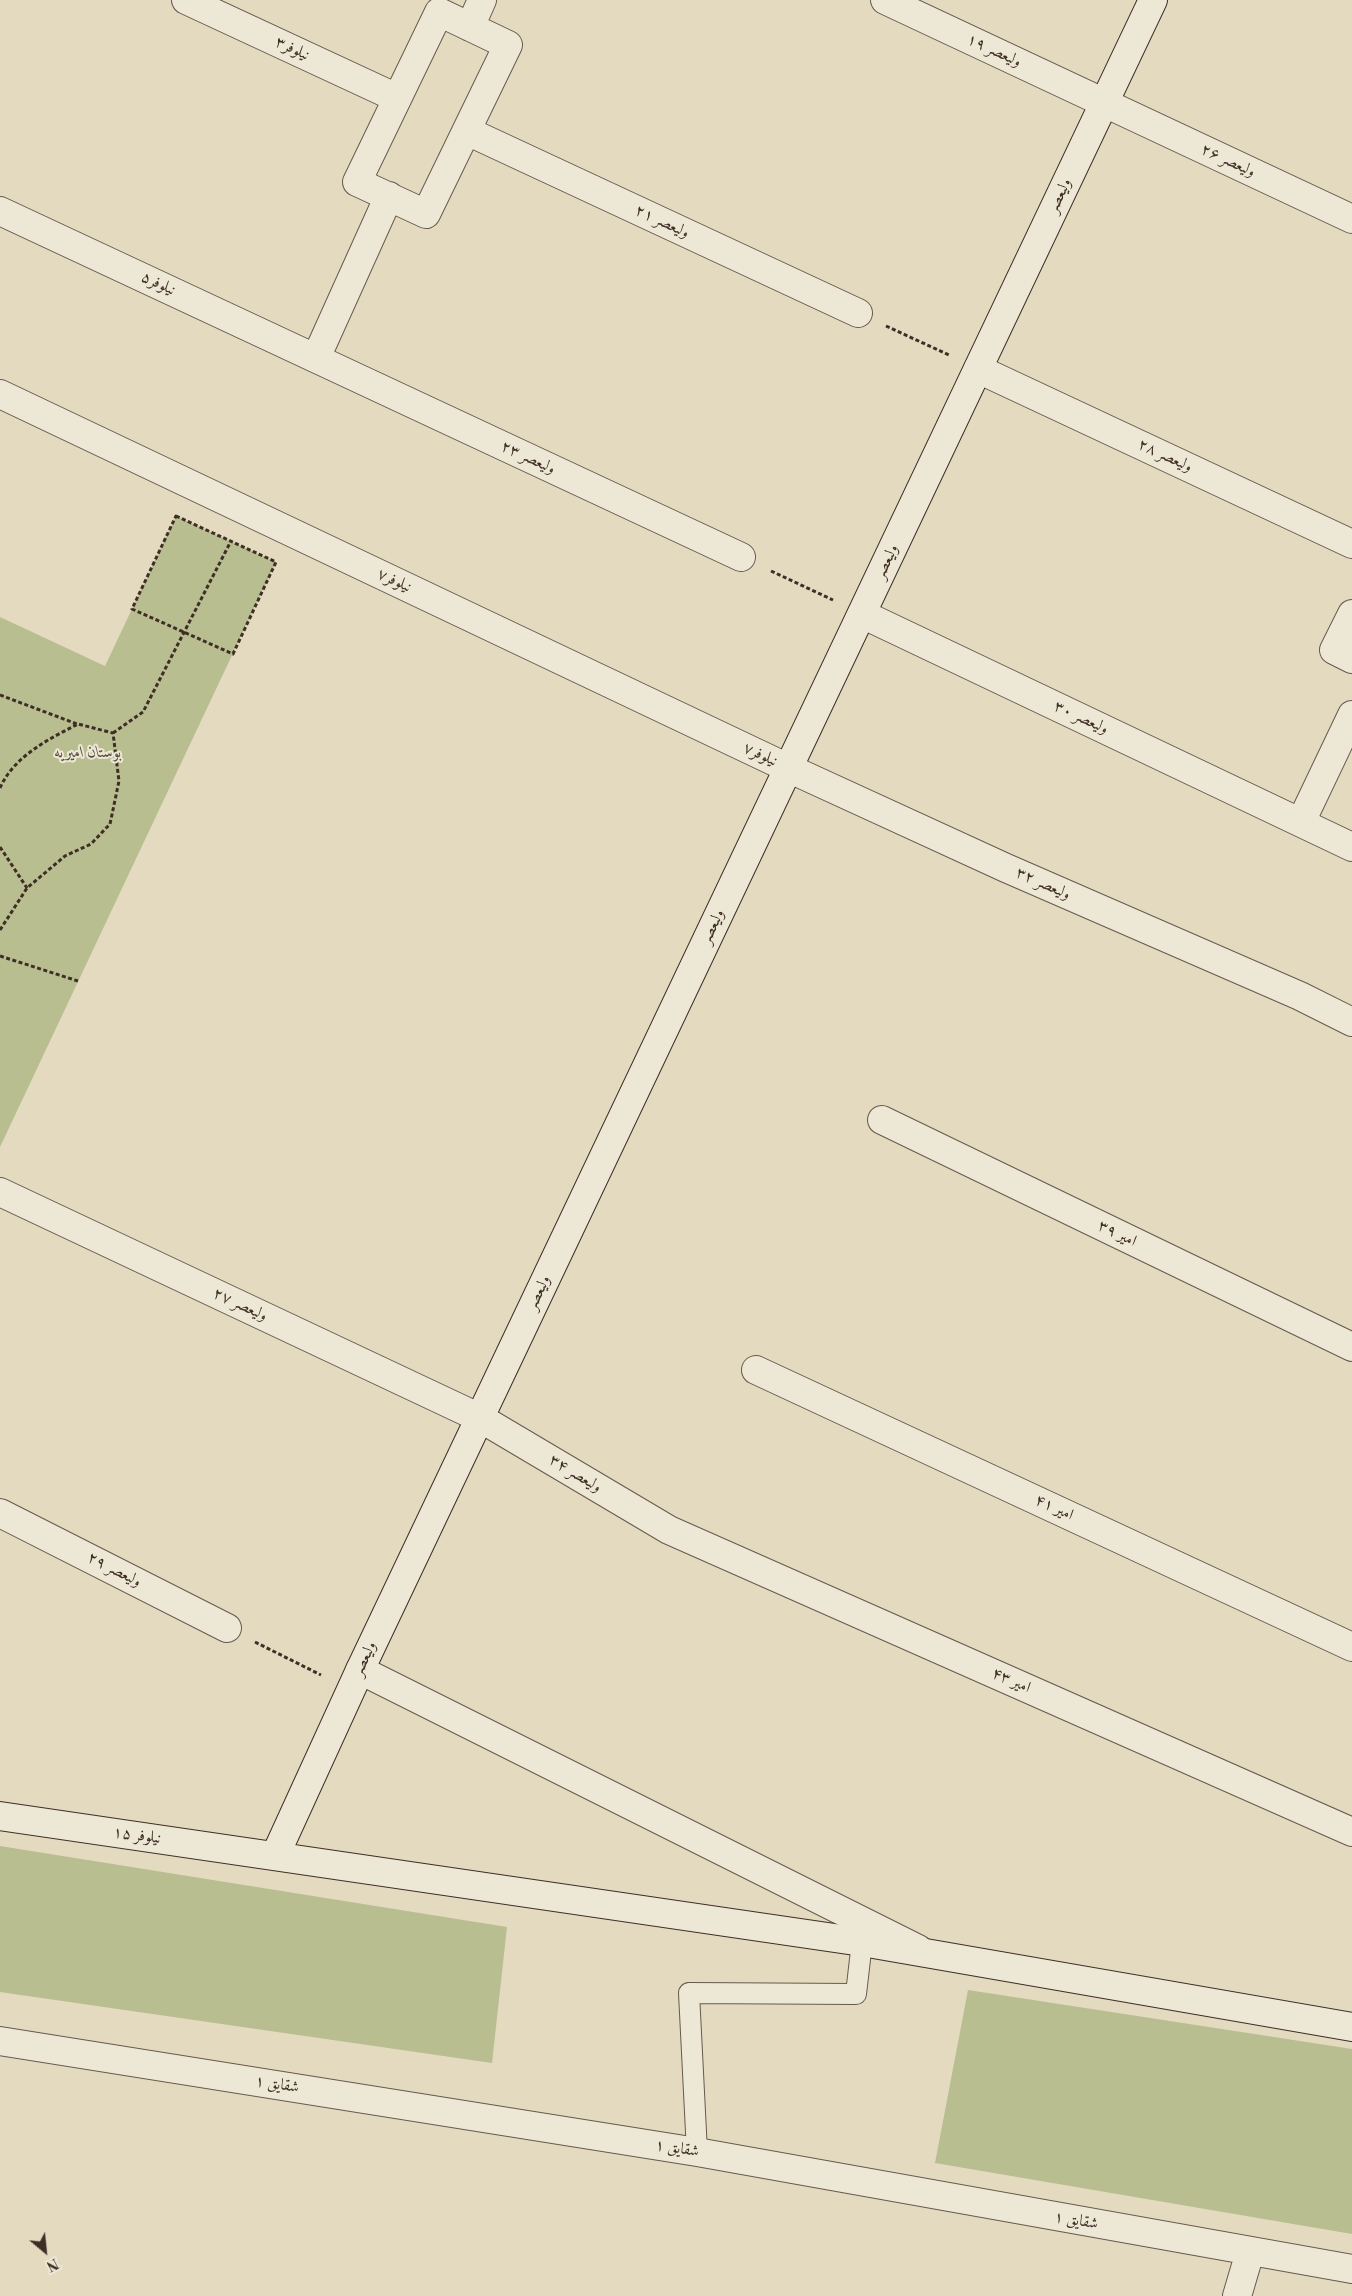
<!DOCTYPE html>
<html>
<head>
<meta charset="utf-8">
<style>
	body { margin:0 }
	#map { position:relative; width:1352px; height:2296px; overflow:hidden; background:#e4dac0; font-family:"Libre Bodoni",serif }
	canvas { display:block }
	.north { position:absolute; left:20px; top:2226px; width:50px; height:50px; -webkit-text-stroke:4px #ede7d6; paint-order:stroke; rotate:152deg; font-size:14px; font-weight:700; line-height:20px; text-align:center; color:#3f2e26 }
	.north::after { content:''; display:block; margin:auto; width:18px; height:22px; background:#3f2e26; clip-path:polygon(50% 0,100% 100%,50% 72%,0 100%) }
</style>
</head>
<body>
<div id="map">
<canvas width="1352" height="2296"></canvas>
<div class="north">N</div>
</div>
<script>
const ctx = document.querySelector('canvas').getContext('2d');
ctx.lineJoin = 'round';
function fill(path, color) { ctx.fillStyle = color; ctx.fill(path, 'evenodd'); }
function stroke(path, color, width, dash) { ctx.strokeStyle = color; ctx.lineWidth = width; ctx.lineCap = dash ? 'butt' : 'round'; ctx.setLineDash(dash || []); ctx.stroke(path); }
function write(font, color, halo, rows, align = 'center') {
  ctx.font = font + ' "Libre Bodoni",Amiri,serif'; ctx.lineWidth = 4; ctx.setLineDash([]); ctx.textBaseline = 'middle'; ctx.strokeStyle = halo; ctx.fillStyle = color; for (const [text, x, y, turn = 0] of rows) {
    ctx.save(); ctx.translate(x, y); ctx.rotate((+turn || 0) * Math.PI / 180); ctx.textAlign = isNaN(turn) ? turn : align; if (halo) ctx.strokeText(text, 0, 0); ctx.fillText(text, 0, 0); ctx.restore();
  }
}
fill(new Path2D(`
	M176,516L276,562L0,1147V617L105,666Z
	M0,1846L507,1927L492,2063L0,1992Z
	M968,1990L1352,2049V2234L935,2163Z`), '#b8be90');
const lane = new Path2D(`
	M697,2152L689,1993L856,1994L862,1942`);
const street = new Path2D(`
	M186,0L397,98
	M885,0L1352,219
	M439,12L508,45L426,214L357,182Z
	M470,27L482,0
	M467,131L858,313
	M0,211L741,557
	M316,358L389,196
	M978,369L1352,544
	M0,394L788,768L1006,868L1300,996L1352,1022
	M862,614L1352,847
	M1352,614L1334,650L1352,659
	M1301,822L1352,715
	M882,1120L1352,1347
	M0,1192L480,1418L669,1530L1352,1832
	M756,1370L1352,1647
	M0,1513L227,1628
	M360,1670L918,1949
	M0,2041L697,2152L1352,2269
	M1237,2296L1250,2252`);
const secondary = new Path2D(`
	M0,1816L862,1942L1352,2027
	M275,1856L360,1670L1153,0`);
stroke(lane, '#68594c', 22);
stroke(street, '#68594c', 30);
stroke(secondary, '#3f2e26', 30);
stroke(new Path2D(`
	M886,326L949,355
	M176,516L276,562L233,654L132,609Z
	M771,571L833,600
	M0,695L77,724
	M113,733L143,712L231,541
	M0,788C14,756 49,739 78,724L113,733
	M0,847L27,888
	M0,930L27,888L65,856L91,844L110,824L119,781L113,733
	M0,956L78,981
	M255,1642L321,1675`), '#3f2e26', 3, [4, 2.5]);
stroke(lane, '#ede7d6', 20);
stroke(street, '#ede7d6', 28);
stroke(secondary, '#ede7d6', 28);
write('16px', '#3f2e26', '#ede7d6', [
	["نیلوفر۳",292,49,25],
	["ولیعصر ۱۹",994,51,25],
	["ولیعصر ۲۶",1228,161,25],
	["ولیعصر",1060,196,-65],
	["ولیعصر ۲۱",662,222,25],
	["نیلوفر۵",158,284,25],
	["ولیعصر ۲۸",1165,456,25],
	["ولیعصر ۲۳",528,458,25],
	["ولیعصر",887,562,-65],
	["نیلوفر۷",394,581,25],
	["ولیعصر ۳۰",1081,718,25],
	["نیلوفر۷",760,755,25],
	["ولیعصر ۳۲",1043,884,24],
	["ولیعصر",713,927,-65],
	["امیر ۳۹",1117,1234,26],
	["ولیعصر",539,1293,-65],
	["ولیعصر ۲۷",240,1305,25],
	["ولیعصر ۳۴",575,1474,31],
	["امیر ۴۱",1054,1508,25],
	["ولیعصر ۲۹",114,1570,27],
	["ولیعصر",365,1659,-65],
	["امیر ۴۳",1011,1681,24],
	["نیلوفر ۱۵",137,1836,8],
	["شقایق ۱",277,2085,9],
	["شقایق ۱",677,2149,9],
	["شقایق ۱",1076,2221,10]
]);
write('italic 16px', '#574b3b', '#ede7d6', [
	["بوستان امیریه",88,753]
]);
</script>
</body>
</html>
